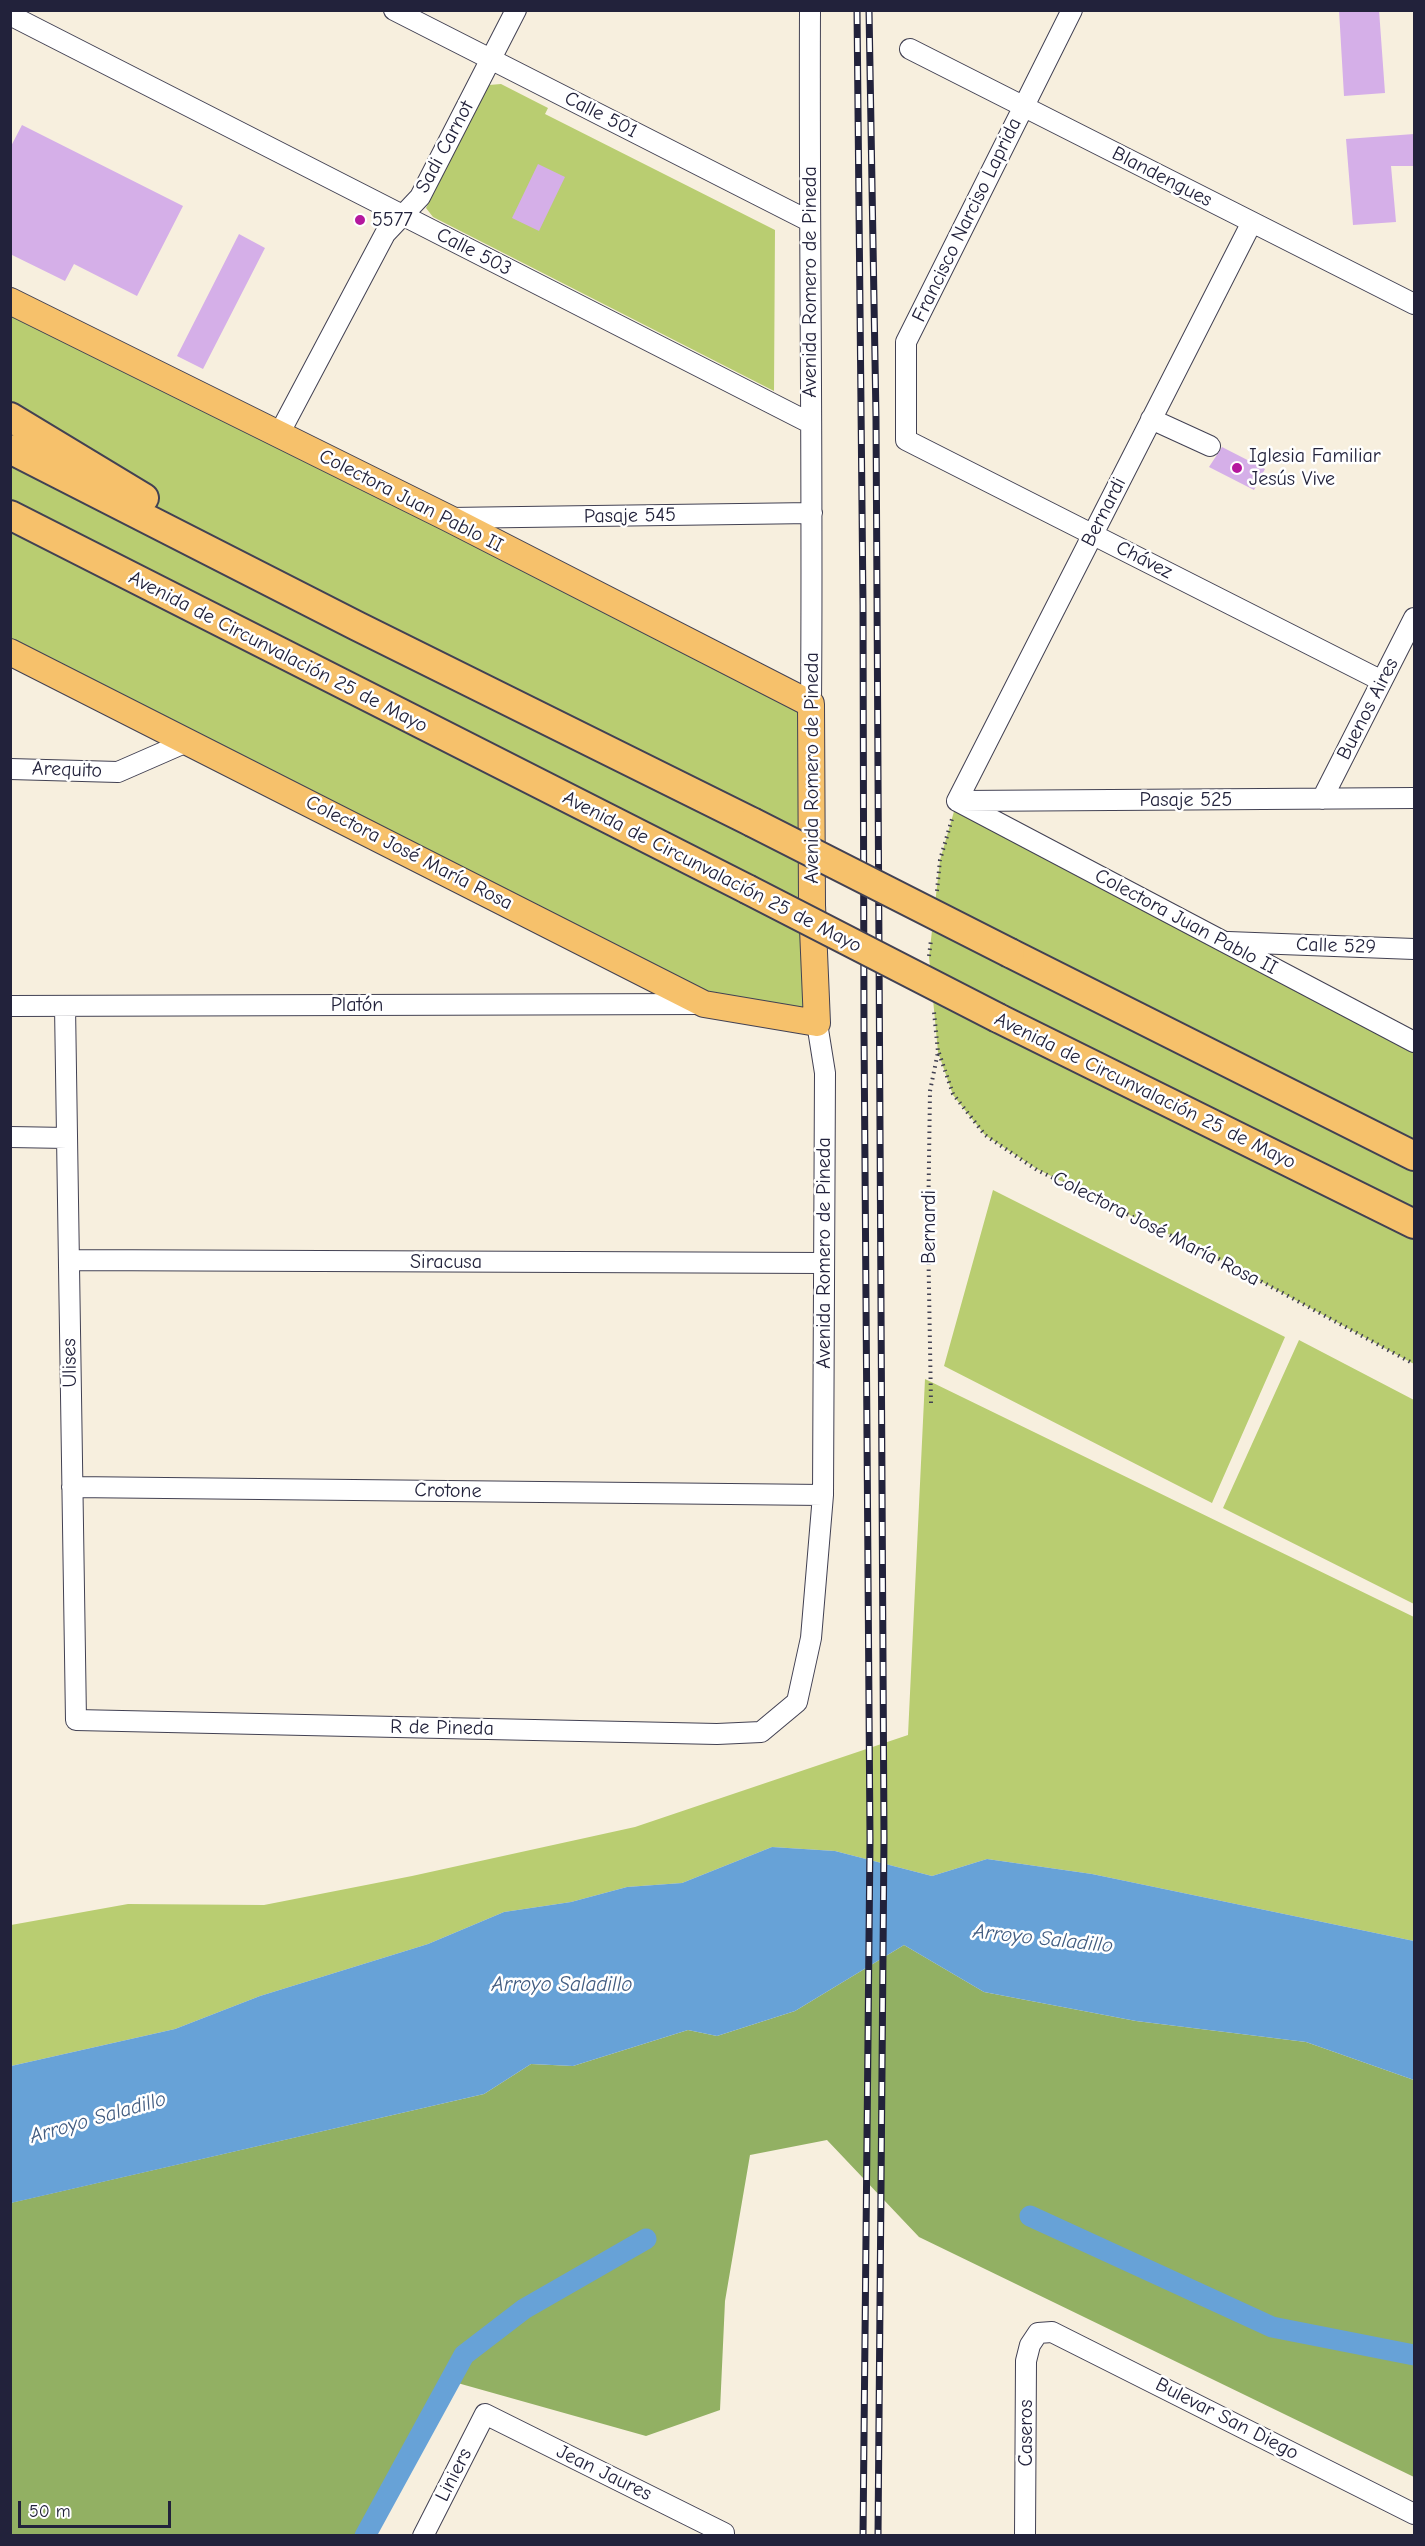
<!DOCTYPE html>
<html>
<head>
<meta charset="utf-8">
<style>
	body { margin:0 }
	#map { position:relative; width:1425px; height:2546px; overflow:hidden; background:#f7efde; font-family:"Comic Neue",sans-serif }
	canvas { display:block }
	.frame { position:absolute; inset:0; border:12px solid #22223b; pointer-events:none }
	.scale { position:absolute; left:18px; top:2501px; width:153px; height:27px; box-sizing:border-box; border:3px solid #22223b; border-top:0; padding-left:8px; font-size:18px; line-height:21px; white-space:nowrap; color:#22223b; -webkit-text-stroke:4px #fff; paint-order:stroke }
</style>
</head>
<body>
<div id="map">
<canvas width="1425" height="2546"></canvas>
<div class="frame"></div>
<div class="scale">50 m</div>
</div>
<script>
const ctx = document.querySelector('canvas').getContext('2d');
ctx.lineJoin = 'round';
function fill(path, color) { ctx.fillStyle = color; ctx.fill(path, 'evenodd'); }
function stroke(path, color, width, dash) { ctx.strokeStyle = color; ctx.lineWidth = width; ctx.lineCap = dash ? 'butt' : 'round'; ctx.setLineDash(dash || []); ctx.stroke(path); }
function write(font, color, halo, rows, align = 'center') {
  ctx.font = font + ' "Comic Neue",sans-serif'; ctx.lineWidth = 5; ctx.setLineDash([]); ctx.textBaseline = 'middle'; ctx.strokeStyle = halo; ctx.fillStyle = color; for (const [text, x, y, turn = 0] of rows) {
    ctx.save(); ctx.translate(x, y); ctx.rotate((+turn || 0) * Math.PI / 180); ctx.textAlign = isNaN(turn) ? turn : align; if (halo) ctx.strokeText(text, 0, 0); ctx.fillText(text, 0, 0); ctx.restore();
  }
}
fill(new Path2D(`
	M501,84L548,108L545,114L775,230L774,391L433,217L426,208L489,85Z
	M10,301L811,704L817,1023L704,1004L11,652Z
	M957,801L1414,1042V1364L1229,1264L1037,1169L985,1135L953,1095L938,1052L929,957L940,860Z
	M993,1190L1285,1337L1212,1503L944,1366Z
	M1299,1340L1414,1400V1604L1223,1508Z
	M925,1379L1414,1617V1941L1092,1874L987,1859L932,1876L835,1851L772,1847L682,1883L627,1887L571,1902L504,1912L428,1944L260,1996L175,2029L11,2066V1925L128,1904L264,1905L412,1876L635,1827L908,1735Z`), '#b9cd71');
fill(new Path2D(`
	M904,1945L984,1992L1136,2021L1306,2042L1414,2080V2477L919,2237L827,2140L750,2155L725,2301L720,2410L646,2436L454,2382L355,2535H11L10,2203L484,2094L531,2064L573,2066L688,2030L717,2036L795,2011Z`), '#92b063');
fill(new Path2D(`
	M772,1847L835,1851L932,1876L987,1859L1092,1874L1414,1941V2080L1306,2042L1136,2021L984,1992L904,1945L795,2011L717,2036L688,2030L573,2066L531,2064L484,2094L11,2203V2066L175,2029L260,1996L428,1944L504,1912L571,1902L627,1887L682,1883Z`), '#67a2d7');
stroke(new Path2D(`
	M1030,2216L1272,2327L1414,2355
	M365,2536L464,2355L524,2309L646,2239`), '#67a2d7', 21);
fill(new Path2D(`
	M1339,10H1379L1385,93L1344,96Z
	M22,125L183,206L137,296L74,264L65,281L10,254V148Z
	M1414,134V166H1391L1396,222L1353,225L1346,139Z
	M538,164L565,177L539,231L512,218Z
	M239,234L265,248L203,369L177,356Z
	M1222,447L1265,469L1254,490L1209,467Z`), '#d5afe8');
const minor = new Path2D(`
	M394,10L809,221
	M810,10C809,242 813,473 811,704
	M1072,10L906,342V440L1382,681
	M10,15L810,423
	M910,49L1414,304
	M1151,419L1210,446
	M279,434L385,234L420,197L516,10
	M449,518L812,513
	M10,769L118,772L189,741
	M1322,799L1414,618
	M957,801L1252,222
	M957,801L1414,1042
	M960,801L1414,798
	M1228,942L1414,949
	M10,1006L702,1004
	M65,1006L76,1720L717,1734L761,1732L797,1702L811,1638L823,1495L825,1073L817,1023
	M10,1137L67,1138
	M69,1260L823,1263
	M72,1487L823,1495
	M423,2536L485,2414L724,2533V2536
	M1025,2536L1026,2361L1030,2345L1038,2333L1052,2332L1414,2514`);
const major = new Path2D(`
	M10,301L448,518L811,704L812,905L817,1023L704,1004L10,652`);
const highway = new Path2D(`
	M10,417L144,498
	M10,449L357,626L752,822
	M10,515L747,889
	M1010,953L1414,1156
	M998,1018L1414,1224`);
stroke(minor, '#424153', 22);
stroke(major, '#424153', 28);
stroke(highway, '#424153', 32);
stroke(new Path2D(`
	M937,891L940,860L952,819
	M929,956L931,940
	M939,1053L953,1094L985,1135L1037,1170L1229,1264L1414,1364
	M931,1403L928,1231L930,1091L938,1052L934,1012`), '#424153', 4, [1.5, 4.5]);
stroke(minor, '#fff', 20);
stroke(major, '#f6c16b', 26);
stroke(highway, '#f6c16b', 28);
const rail = new Path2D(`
	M857,10L863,605L864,1032L870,1839L863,2536
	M869,10L876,418L884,1838L878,2536`);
stroke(rail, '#22223b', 7);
stroke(rail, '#fff', 4.5, [14]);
const highwayBridge = new Path2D(`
	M752,822L1010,953
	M747,889L998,1018`);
stroke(highwayBridge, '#424153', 32, []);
stroke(highwayBridge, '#f6c16b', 28);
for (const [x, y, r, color] of [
	[360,220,6,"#b5179e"],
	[1237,468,6,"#b5179e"]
]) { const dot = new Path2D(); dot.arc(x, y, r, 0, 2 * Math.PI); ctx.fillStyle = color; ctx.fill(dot); stroke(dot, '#fff', 2); }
write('20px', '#22223b', '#fff', [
	["Calle 501",601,115,27],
	["Sadi Carnot",445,147,-62],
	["Blandengues",1162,177,27],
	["Francisco Narciso Laprida",967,220,-64],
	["Calle 503",474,252,27],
	["Avenida Romero de Pineda",810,282,-90],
	["Colectora Juan Pablo II",411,501,27],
	["Bernardi",1104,512,-63],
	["Pasaje 545",630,516,-1],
	["Chávez",1144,560,27],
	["Avenida de Circunvalación 25 de Mayo",278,652,27],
	["Buenos Aires",1368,709,-63],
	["Avenida Romero de Pineda",812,768,-90],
	["Arequito",67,770,2],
	["Pasaje 525",1186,800],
	["Colectora José María Rosa",409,853,27],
	["Avenida de Circunvalación 25 de Mayo",712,872,27],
	["Colectora Juan Pablo II",1186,922,28],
	["Calle 529",1336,946,2],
	["Platón",357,1005],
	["Avenida de Circunvalación 25 de Mayo",1145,1091,26],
	["Bernardi",929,1227,-90],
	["Colectora José María Rosa",1156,1229,27],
	["Avenida Romero de Pineda",824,1253,-90],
	["Siracusa",446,1262],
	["Ulises",70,1363,-91],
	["Crotone",448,1491,1],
	["R de Pineda",442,1728,1],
	["Bulevar San Diego",1227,2419,27],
	["Caseros",1026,2433,-90],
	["Jean Jaures",604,2473,26],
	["Liniers",454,2475,-63]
]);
write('20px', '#22223b', '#fff', [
	["5577",372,220],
	["Iglesia Familiar",1249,456],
	["Jesús Vive",1249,479]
], 'left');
write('italic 21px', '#415c81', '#fff', [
	["Arroyo Saladillo",1043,1939,6],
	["Arroyo Saladillo",562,1985],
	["Arroyo Saladillo",98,2118,-16]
]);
</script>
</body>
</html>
